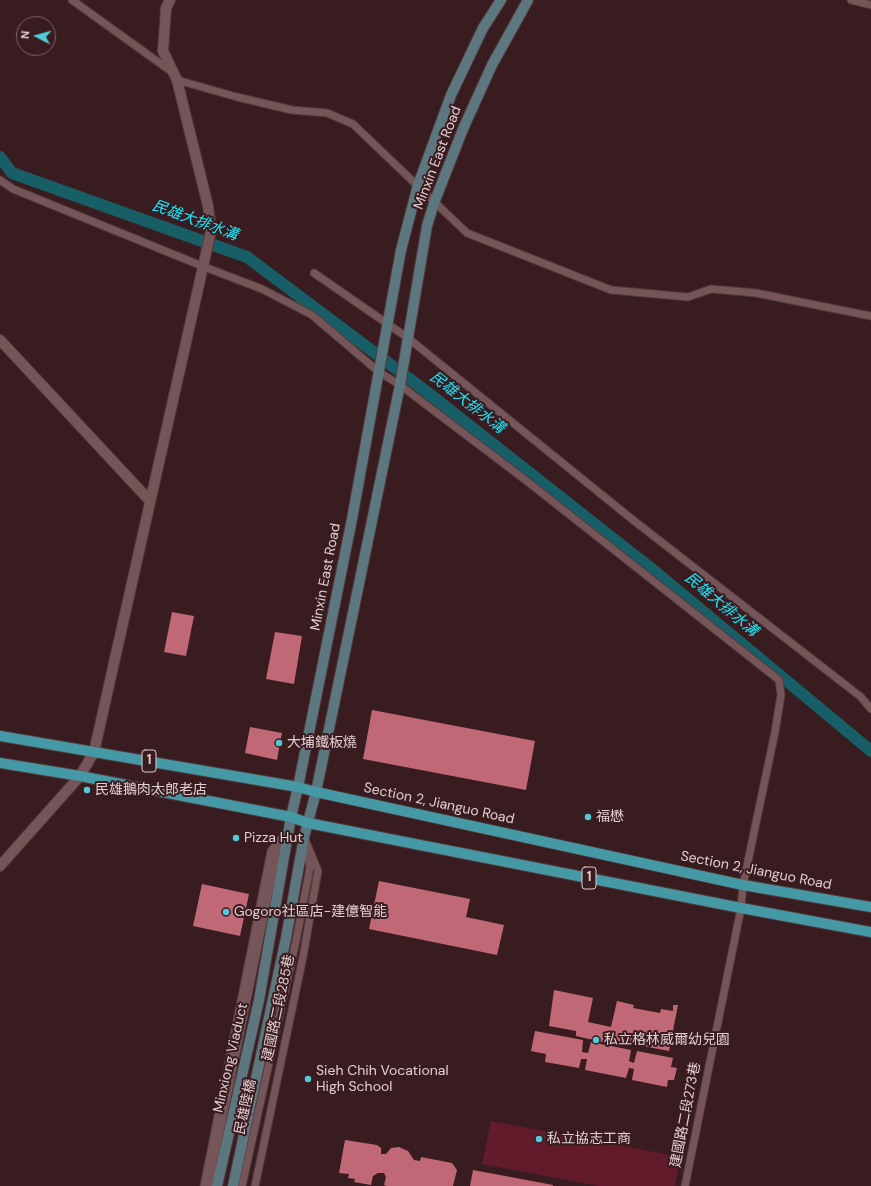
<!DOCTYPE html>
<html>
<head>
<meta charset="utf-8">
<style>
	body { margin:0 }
	#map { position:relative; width:871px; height:1186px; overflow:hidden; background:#391c20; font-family:"DM Sans",sans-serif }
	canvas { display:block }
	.north { position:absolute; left:16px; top:16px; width:40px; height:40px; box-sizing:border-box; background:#391c20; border:1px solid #7d6366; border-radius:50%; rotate:276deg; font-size:11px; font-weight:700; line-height:16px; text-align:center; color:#e2ced0 }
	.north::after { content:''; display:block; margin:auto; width:14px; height:18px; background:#52cbd9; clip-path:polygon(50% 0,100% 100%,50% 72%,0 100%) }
</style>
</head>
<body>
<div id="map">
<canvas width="871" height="1186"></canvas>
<div class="north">N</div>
</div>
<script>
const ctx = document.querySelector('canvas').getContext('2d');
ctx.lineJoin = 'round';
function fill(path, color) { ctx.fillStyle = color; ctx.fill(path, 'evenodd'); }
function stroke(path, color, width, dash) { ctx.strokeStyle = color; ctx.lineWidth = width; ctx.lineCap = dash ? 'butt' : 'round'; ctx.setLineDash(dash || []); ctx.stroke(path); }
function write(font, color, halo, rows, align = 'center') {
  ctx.font = font + ' "DM Sans","Noto Sans TC",sans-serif'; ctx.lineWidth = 4; ctx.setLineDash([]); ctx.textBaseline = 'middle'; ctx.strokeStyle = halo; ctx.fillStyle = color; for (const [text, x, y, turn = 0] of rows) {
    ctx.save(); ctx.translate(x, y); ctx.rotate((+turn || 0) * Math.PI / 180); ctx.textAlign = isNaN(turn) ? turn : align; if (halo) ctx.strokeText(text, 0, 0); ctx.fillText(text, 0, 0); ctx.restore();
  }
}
fill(new Path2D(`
	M491,1121L681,1157L675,1186H599L482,1164Z`), '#611b2b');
stroke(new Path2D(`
	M0,157L12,173L247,257L423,389L658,574L871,751`), '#185e66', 12);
fill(new Path2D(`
	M172,612L194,616L186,656L164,652Z
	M275,632L302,636L294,684L266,679Z
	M372,710L535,741L526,790L363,759Z
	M250,727L282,733L277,760L245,753Z
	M379,881L470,899L466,917L504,925L497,955L369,929Z
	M202,884L249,894L240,936L193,926Z
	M554,990L593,998L588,1022L611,1027L617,1001L634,1005L633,1008L660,1013L661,1009L673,1011V1005H678L669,1051L612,1040L610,1044L576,1036V1031L549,1026Z
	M535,1031L583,1040L582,1052L588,1053L591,1042L631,1050L629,1061L634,1063L637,1051L673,1058L671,1067L677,1068L674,1080H668L667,1087L632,1080L634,1069L629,1068L626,1078L585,1070L587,1059H581L579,1068L545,1062L546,1054L531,1051Z
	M345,1140L377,1145L381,1148V1154H386L391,1148L399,1147L408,1151L414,1160L420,1161L421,1157L452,1163L457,1170L453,1186H387L384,1185L386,1177L384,1173H378L373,1176L371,1185L354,1182L355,1179L348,1178L349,1174L339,1173Z
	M473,1170L553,1185V1186H470Z`), '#c06876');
const service = new Path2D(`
	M72,0L172,72
	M851,0L871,5
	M177,80L237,97L292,110L327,113L353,124L467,233L611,290L688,297L711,289L756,293L871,316
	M0,180L13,189L202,266L262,289L312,315L379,372L400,385L528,482L779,680L781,695L775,732L743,885L741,908L685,1186
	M314,273L408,338L633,520L861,697L871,709
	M204,1186L271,851L288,830
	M209,1186L276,858L283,842
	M242,1186L296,941L310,867L307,853
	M255,1186L303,957L318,871L304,837`);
const minor = new Path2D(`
	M0,340L150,501
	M0,866L80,776L94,752`);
const tertiary = new Path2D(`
	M94,752L211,231L208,206L177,80L163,51L166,8L170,0`);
const secondary = new Path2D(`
	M217,1186L259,1000L291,817L298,787L352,519L401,250L418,185L451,95L483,28L501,0
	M233,1186L286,938L304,837L316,792L400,385L427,226L434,203L463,129L492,65L528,0`);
const primary = new Path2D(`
	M0,736L298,787L316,792L743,885L871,907
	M0,763L80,776L291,817L308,823L741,908L871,932`);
stroke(service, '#51393d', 9);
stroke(minor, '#51393d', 12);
stroke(tertiary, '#51393d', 12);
stroke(secondary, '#51393d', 12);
stroke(primary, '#51393d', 12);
stroke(service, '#765559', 7);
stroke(minor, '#765559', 10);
stroke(tertiary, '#765559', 10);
stroke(secondary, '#5d777f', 10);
stroke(primary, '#4499a5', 10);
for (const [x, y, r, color] of [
	[279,743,4,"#52cbd9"],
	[87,790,4,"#52cbd9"],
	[588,817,4,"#52cbd9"],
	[236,838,4,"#52cbd9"],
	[226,912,4,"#52cbd9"],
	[596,1040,4,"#52cbd9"],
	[308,1079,4,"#52cbd9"],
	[539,1139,4,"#52cbd9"]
]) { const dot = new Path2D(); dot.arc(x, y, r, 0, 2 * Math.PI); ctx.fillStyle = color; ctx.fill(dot); stroke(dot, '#391c20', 1.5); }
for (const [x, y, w] of [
	[149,761,14],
	[589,878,14]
]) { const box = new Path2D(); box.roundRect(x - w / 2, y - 11, w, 22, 3); ctx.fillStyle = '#391c20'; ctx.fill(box); stroke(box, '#e2ced0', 1); }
write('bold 13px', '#e2ced0', null, [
	["1",149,761],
	["1",589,878]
]);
write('14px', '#e2ced0', '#391c20', [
	["Minxin East Road",438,158,-69],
	["Minxin East Road",326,577,-79],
	["Section 2, Jianguo Road",439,804,12],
	["Section 2, Jianguo Road",756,871,11],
	["建國路二段285巷",279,1008,-78],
	["Minxiong Viaduct",231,1058,-77],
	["民雄陸橋",246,1107,-78],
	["建國路二段273巷",686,1115,-79]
]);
write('14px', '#e2ced0', '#391c20', [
	["大埔鐵板燒",287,743],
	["民雄鵝肉太郎老店",95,790],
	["福懋",596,817],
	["Pizza Hut",244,838],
	["Gogoro社區店-建億智能",234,912],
	["私立格林威爾幼兒園",604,1040],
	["Sieh Chih Vocational",316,1071],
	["High School",316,1087],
	["私立協志工商",547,1139]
], 'left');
write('italic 15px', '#16e6f9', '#391c20', [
	["民雄大排水溝",195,221,20],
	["民雄大排水溝",467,403,38],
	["民雄大排水溝",721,605,40]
]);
</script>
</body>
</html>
